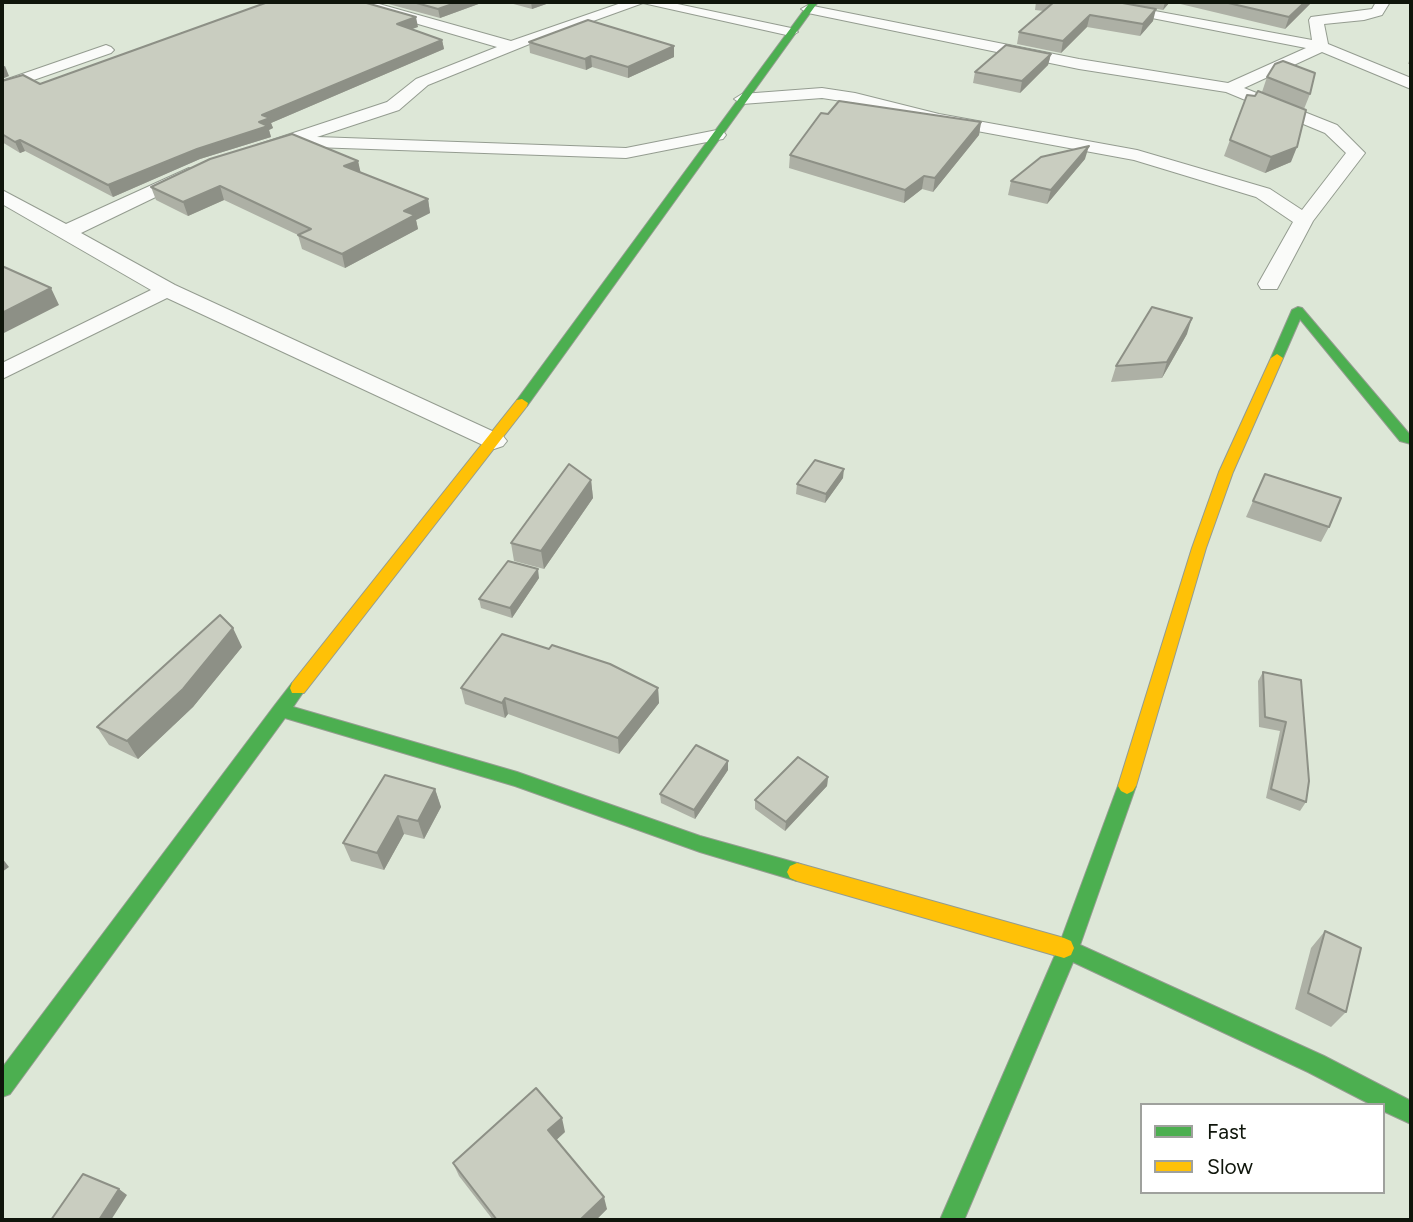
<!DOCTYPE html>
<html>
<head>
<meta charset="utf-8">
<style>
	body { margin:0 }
	#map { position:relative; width:1413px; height:1222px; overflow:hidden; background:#dde7d7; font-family:Figtree,sans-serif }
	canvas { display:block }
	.frame { position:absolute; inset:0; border:4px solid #0f150b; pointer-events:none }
	.legend { position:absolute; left:1140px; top:1103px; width:245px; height:91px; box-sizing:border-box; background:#fff; border:2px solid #9fa19d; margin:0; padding:9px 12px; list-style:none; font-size:21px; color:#0f150b }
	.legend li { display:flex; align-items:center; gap:14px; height:35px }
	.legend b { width:35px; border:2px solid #9fa19d }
</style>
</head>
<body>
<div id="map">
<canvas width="1413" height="1222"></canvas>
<div class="frame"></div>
<ul class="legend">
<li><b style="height:9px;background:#4caf50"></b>Fast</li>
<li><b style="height:9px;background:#ffc107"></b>Slow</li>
</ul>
</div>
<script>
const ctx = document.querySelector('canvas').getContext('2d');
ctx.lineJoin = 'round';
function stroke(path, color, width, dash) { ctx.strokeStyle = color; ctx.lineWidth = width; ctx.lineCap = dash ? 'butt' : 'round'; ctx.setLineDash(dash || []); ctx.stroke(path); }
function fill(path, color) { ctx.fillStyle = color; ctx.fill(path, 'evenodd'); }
const street = new Path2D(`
	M351,2H372L511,41L624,2H668L791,28L798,32L791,36L643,3L532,43L428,85L399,110L317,137L626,148L717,130L723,131L726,135L723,139L717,140L626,158L314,147L308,146L306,140L269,153H257L254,149L257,145L387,102L416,79L497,47L353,5Z
	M1083,2H1106L1312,40L1309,20L1311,17L1372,9L1376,2H1390L1382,15L1364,20L1324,24L1328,44L1411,78V89L1322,52L1244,88L1337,125L1365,153L1313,221L1277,289H1261L1258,284L1293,222L1256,197L1134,160L939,124L855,103L822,98L742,104L734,99L742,94L822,88L855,93L939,114L1137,150L1270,189L1302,210L1346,153L1325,133L1226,92L1079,69L808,13L801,9L808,5L1079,59L1228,83L1306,48L1085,5Z
	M106,45L111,47L114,50L111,53L2,91V81Z
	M189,168L198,174L195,178L81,233L175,285L503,436L507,441L503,446L494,449L485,446L167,298L2,379V363L151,290L2,204V190L66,224Z`);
const fast = new Path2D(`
	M810,2H818L527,406H517V400Z
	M1298,307L1302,308L1411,436V444L1400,441L1300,319L1283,358L1277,362L1273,361L1271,358L1292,310Z
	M298,682L304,683L306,688L293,707L517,772L700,836L797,863L804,866L807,872L804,878L797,881L700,852L515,786L285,718L10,1094L2,1097V1068L275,705L292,683Z
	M1127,778L1133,781L1136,786L1080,945L1324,1056L1411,1101V1124L1383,1111V1105H1372L1308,1072L1073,962L964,1220H940L1056,953L1054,948L1057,941L1061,940L1118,786L1121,781Z`);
const slow = new Path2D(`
	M1277,354L1283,358L1233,472L1206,548L1136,786L1133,791L1127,794L1121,791L1118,786L1192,548L1219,472L1271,358Z
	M522,399L528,403L527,406L304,693H292L290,688L292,683L517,400Z
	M797,863L1064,938L1071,941L1074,948L1071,955L1064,958L797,881L790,878L787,872L790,866Z`);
stroke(street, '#949c90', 2);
stroke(fast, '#949c90', 2);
stroke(slow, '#949c90', 2);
fill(street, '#fafbf9');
fill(fast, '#4caf50');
fill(slow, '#ffc107');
fill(new Path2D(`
	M381,2H484L440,18Z
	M506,2H552L532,9Z
	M1036,2H1117L1153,21L1140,36L1087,27L1061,53L1017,44L1019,32L1044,11L1035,10Z
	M1119,2H1170L1163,10Z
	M1172,2H1312L1285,29Z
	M418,27L411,29L442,40L444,49L271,123L273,128L269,130L271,137L200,159L113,197L25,151L20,153L2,142V81L40,84Z
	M529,42L674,57L628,78L592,67L586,70L530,53Z
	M1051,54L1048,65L1020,93L973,83L975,72Z
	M1411,55V64H1408Z
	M1267,77L1310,94L1304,109L1262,92Z
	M1255,96L1291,162L1265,173L1224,156L1230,140Z
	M828,114L981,122L979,135L933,192L922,189L904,203L789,168L790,155Z
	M1085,159L1047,204L1008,195L1011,181Z
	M358,161L360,173L428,199L430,213L416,220L418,229L345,268L302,249L298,235L224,200L188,216L156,200L151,187Z
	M1187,334L1162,378L1111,382L1116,366Z
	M1265,474L1329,527L1321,542L1246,517Z
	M843,478L825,503L796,494L797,484Z
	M591,480L593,498L544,569L514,561L511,543Z
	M539,578L512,618L481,608L479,599Z
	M242,647L193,707L138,759L109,745L97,727Z
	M1263,672L1301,680L1306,802L1300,811L1266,798L1280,731L1259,727L1258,681Z
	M461,688H658L659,703L619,754L508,714L505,718L465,704Z
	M728,770L695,819L661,803L660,794Z
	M828,777L827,786L785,831L755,809V800Z
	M435,789L441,807L424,839L404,834L384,870L351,861L343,843Z
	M1325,931L1346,1012L1331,1027L1295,1009L1311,948Z
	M565,1132L556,1140L607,1209L596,1220H493L459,1176L453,1163Z`), '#adb0a5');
fill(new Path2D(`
	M458,2H484L440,18L438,9Z
	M531,2H552L532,9Z
	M1165,2H1170L1163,10Z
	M1305,2H1312L1285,29L1289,17Z
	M1156,9L1153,21L1140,36L1143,24Z
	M1090,15L1087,27L1061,53L1063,41Z
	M416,17L418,27L398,34L397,24Z
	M442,40L444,49L271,123L273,128L269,130L271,137L200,159L113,197L108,185L259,122L262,115Z
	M674,46V57L628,78V67Z
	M1051,54L1048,65L1020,93L1022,81Z
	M591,56L592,67L586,70L585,59Z
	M5,66L9,76L2,79V67Z
	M981,122L979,135L933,192L935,178Z
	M20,140L25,151L20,153L15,142Z
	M1089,146L1085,159L1047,204L1051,190Z
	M1297,147L1291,162L1265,173L1271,157Z
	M358,161L361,174L344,166Z
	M924,176L922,189L904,203L905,190Z
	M220,186L224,200L188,216L183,202Z
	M428,199L430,213L416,220L418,229L345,268L342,254L404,211Z
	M51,288L59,305L2,334V313Z
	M1192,318L1187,334L1162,378L1167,362Z
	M844,469L843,478L825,503L826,494Z
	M591,480L593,498L544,569L541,551Z
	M538,569L539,578L512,618L510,608Z
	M233,628L242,647L193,707L138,759L127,741Z
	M658,688L659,703L619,754L618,738Z
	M505,698L508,714L505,718L502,703Z
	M728,761V770L695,819L694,810Z
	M828,777L827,786L785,831L786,822Z
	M435,789L441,807L424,839L418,821Z
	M398,816L404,834L384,870L377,853Z
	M2,858L9,867L2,872Z
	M562,1118L565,1132L552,1144L548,1130Z
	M119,1189L127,1195L111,1220H99Z
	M604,1197L607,1209L596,1220H580Z`), '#8d9086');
const building = new Path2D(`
	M268,2H363L416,17L397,24L442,40L262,115L270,118L259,122L268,126L197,149L108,185L20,140L15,142L2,134V81L23,75L40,84Z
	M413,2H458L438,9Z
	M1054,2H1117L1156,9L1143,24L1090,15L1063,41L1019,32Z
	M1224,2H1305L1289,17Z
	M588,20L674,46L628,67L591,56L585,59L529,42Z
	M1006,45L1051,54L1022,81L975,72Z
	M1283,61L1315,73L1310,94L1267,77L1275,64Z
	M1258,91L1306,110L1297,147L1271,157L1230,140L1247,95L1255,96Z
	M839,101L981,122L935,178L924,176L905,190L790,155L821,113L828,114Z
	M292,134L358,161L344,166L428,199L404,211L415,215L342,254L298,235L311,229L220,186L183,202L151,187L210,159Z
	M1089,146L1051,190L1011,181L1041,157Z
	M2,266L51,288L2,313Z
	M1152,307L1192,318L1167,362L1116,366Z
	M815,460L844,469L826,494L797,484Z
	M569,464L591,480L541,551L511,543Z
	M1265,474L1341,498L1329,527L1253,501Z
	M508,561L538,569L510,608L479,599Z
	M220,615L233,628L183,689L127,741L97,727Z
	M502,634L549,649L552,645L610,664L658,688L618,738L505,698L502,703L461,688Z
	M1263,672L1301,680L1309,781L1306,802L1271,789L1286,722L1265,717Z
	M696,745L728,761L694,810L660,794Z
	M798,757L828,777L786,822L755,800Z
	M385,775L435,789L418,821L398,816L377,853L343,843Z
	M1325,931L1361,948L1346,1012L1308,993Z
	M536,1088L562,1118L548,1130L604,1197L580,1220H497L453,1163Z
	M83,1174L119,1189L99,1220H51Z`);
fill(building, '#c9cdc0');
stroke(building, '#8d9086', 2);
</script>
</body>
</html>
